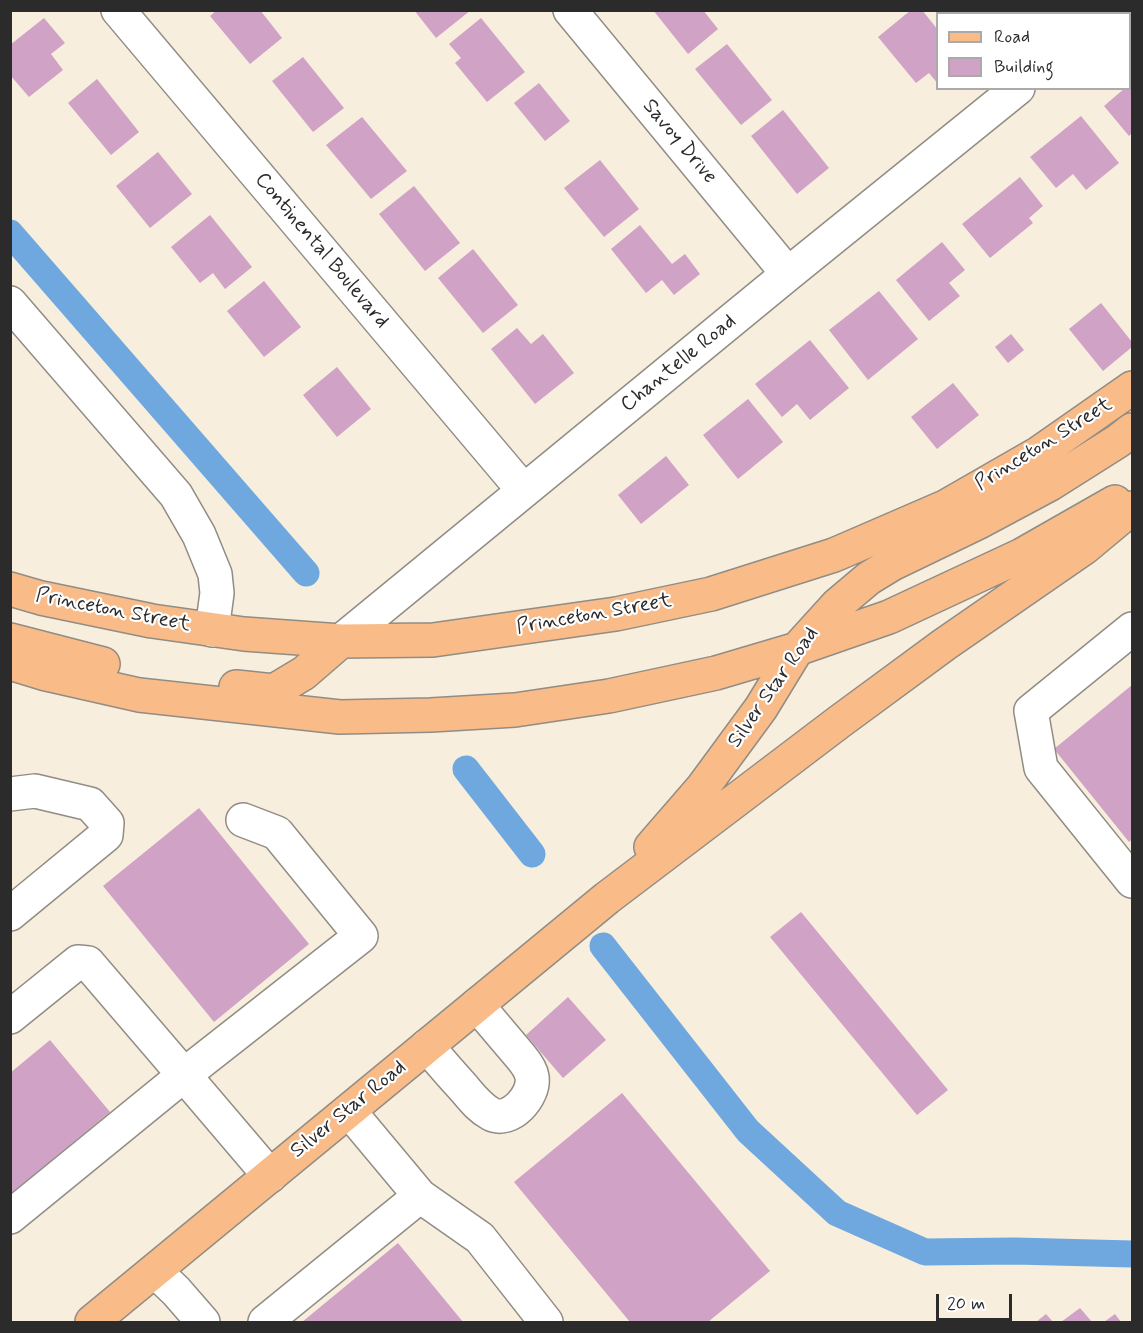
<!DOCTYPE html>
<html>
<head>
<meta charset="utf-8">
<style>
	body { margin:0 }
	#map { position:relative; width:1143px; height:1333px; overflow:hidden; background:#f7eedd; font-family:Mynerve,sans-serif }
	canvas { display:block }
	.frame { position:absolute; inset:0; border:12px solid #2b2b2b; pointer-events:none }
	.legend { position:absolute; left:936px; top:12px; width:195px; height:78px; box-sizing:border-box; background:#fff; border:2px solid #aaa; margin:0; padding:8px 10px; list-style:none; font-size:18px; color:#2b2b2b }
	.legend li { display:flex; align-items:center; gap:12px; height:30px }
	.legend b { width:30px; border:2px solid #aaa }
	.scale { position:absolute; left:936px; top:1294px; width:76px; height:27px; box-sizing:border-box; border:3px solid #2b2b2b; border-top:0; padding-left:8px; font-size:18px; line-height:21px; white-space:nowrap; color:#2b2b2b; -webkit-text-stroke:4px #fff; paint-order:stroke }
</style>
</head>
<body>
<div id="map">
<canvas width="1143" height="1333"></canvas>
<div class="frame"></div>
<ul class="legend">
<li><b style="height:8px;background:#f9bc89"></b>Road</li>
<li><b style="height:16px;background:#d0a2c6"></b>Building</li>
</ul>
<div class="scale">20 m</div>
</div>
<script>
const ctx = document.querySelector('canvas').getContext('2d');
ctx.lineJoin = 'round';
function stroke(path, color, width, dash) { ctx.strokeStyle = color; ctx.lineWidth = width; ctx.lineCap = dash ? 'butt' : 'round'; ctx.setLineDash(dash || []); ctx.stroke(path); }
function fill(path, color) { ctx.fillStyle = color; ctx.fill(path, 'evenodd'); }
function write(font, color, halo, rows, align = 'center') {
  ctx.font = font + ' Mynerve,sans-serif'; ctx.lineWidth = 4.5; ctx.setLineDash([]); ctx.textBaseline = 'middle'; ctx.strokeStyle = halo; ctx.fillStyle = color; for (const [text, x, y, turn = 0] of rows) {
    ctx.save(); ctx.translate(x, y); ctx.rotate((+turn || 0) * Math.PI / 180); ctx.textAlign = isNaN(turn) ? turn : align; if (halo) ctx.strokeText(text, 0, 0); ctx.fillText(text, 0, 0); ctx.restore();
  }
}
stroke(new Path2D(`
	M10,233L306,573
	M466,769L532,854
	M603,946L748,1131L837,1213L925,1252L1015,1251L1132,1254`), '#6ea8de', 27);
fill(new Path2D(`
	M217,10H260L282,38L250,64L210,16Z
	M414,10H471L436,38Z
	M653,10H703L718,29L688,54Z
	M911,10H922L938,30V84L929,73L916,83L878,37Z
	M44,18L65,43L51,54L63,70L29,97L10,75V45Z
	M481,18L525,72L487,102L455,63L461,58L449,44Z
	M727,44L772,100L741,125L695,69Z
	M303,57L344,108L313,132L272,81Z
	M97,79L139,132L111,155L68,103Z
	M539,83L570,121L545,141L514,103Z
	M1132,83V133L1129,136L1104,106L1125,88H1130V85Z
	M783,110L829,168L797,194L751,136Z
	M1081,116L1119,163L1086,190L1073,174L1056,188L1030,157Z
	M362,117L407,171L371,199L326,145Z
	M158,152L192,194L150,228L116,186Z
	M600,160L639,209L604,237L564,188Z
	M1020,177L1043,206L1029,218L1033,223L990,258L962,224Z
	M414,186L460,243L425,271L379,214Z
	M210,215L252,267L225,289L213,273L200,283L171,247Z
	M640,225L672,264L685,254L700,274L674,295L662,280L646,293L611,249Z
	M942,242L965,270L949,283L960,296L929,321L896,280Z
	M473,249L518,305L483,333L438,278Z
	M264,281L301,327L264,357L227,311Z
	M879,291L918,339L868,380L829,330Z
	M1101,303L1132,342V347L1103,371L1069,329Z
	M517,328L531,344L543,334L574,373L535,404L491,349Z
	M1011,334L1024,350L1008,363L995,347Z
	M810,340L849,388L810,420L797,404L782,417L755,384Z
	M337,367L371,409L337,437L303,395Z
	M953,383L979,415L937,449L911,417Z
	M748,399L783,442L738,479L703,435Z
	M666,456L689,485L641,524L618,495Z
	M1132,685V839L1129,842L1054,749Z
	M199,808L309,944L214,1022L103,886Z
	M801,912L948,1090L917,1115L770,937Z
	M568,997L606,1040L563,1078L526,1035Z
	M50,1040L110,1112L10,1195V1073Z
	M622,1093L770,1271L708,1322H630L514,1182Z
	M398,1243L463,1322H302Z
	M1080,1308L1092,1322H1061Z
	M1046,1314L1053,1322H1036Z
	M1115,1314L1121,1322H1104Z`), '#d0a2c6');
const minor = new Path2D(`
	M118,10L524,491
	M570,10L788,274
	M1001,10L1004,14
	M1110,14L1113,10
	M10,303L176,495L199,535L215,574L217,593L212,630
	M1132,629L1031,711L1041,768L1132,881
	M341,641L788,274L1018,88
	M10,794L35,791L90,804L107,823L106,835L10,914
	M243,820L277,833L361,936L184,1075L270,1176
	M10,1017L78,962L88,963L184,1075L10,1217
	M427,1046C438,1059 449,1072 461,1085C470,1095 478,1107 491,1114C510,1124 535,1096 532,1077C531,1070 526,1063 521,1057L477,1005
	M349,1111L420,1196L480,1238L546,1322
	M155,1271L176,1291L203,1322
	M265,1322L420,1196`);
const major = new Path2D(`
	M10,589L41,598L152,621L244,634L341,641L433,640L616,614L711,594L834,555L945,507L1039,453L1132,388
	M10,640L103,664
	M10,663L46,674L139,695L340,717L431,715L515,710L609,696L716,673L797,649L889,617L1022,555L1115,502
	M236,687L274,691L304,673L341,641
	M651,847L703,787L761,708L797,649L837,605L869,578L892,564L977,523L1050,484L1118,441L1132,430
	M92,1322L607,898L839,722L945,644L1084,548L1132,508`);
stroke(minor, '#918c84', 36);
stroke(major, '#918c84', 36);
stroke(minor, '#fff', 33);
stroke(major, '#f9bc89', 33);
write('21px', '#2b2b2b', '#fff', [
	["Savoy Drive",679,142,50],
	["Continental Boulevard",321,251,50],
	["Chantelle Road",679,364,-39],
	["Princeton Street",1044,445,-32],
	["Princeton Street",113,611,11],
	["Princeton Street",594,615,-10],
	["Silver Star Road",774,688,-55],
	["Silver Star Road",349,1110,-39]
]);
</script>
</body>
</html>
